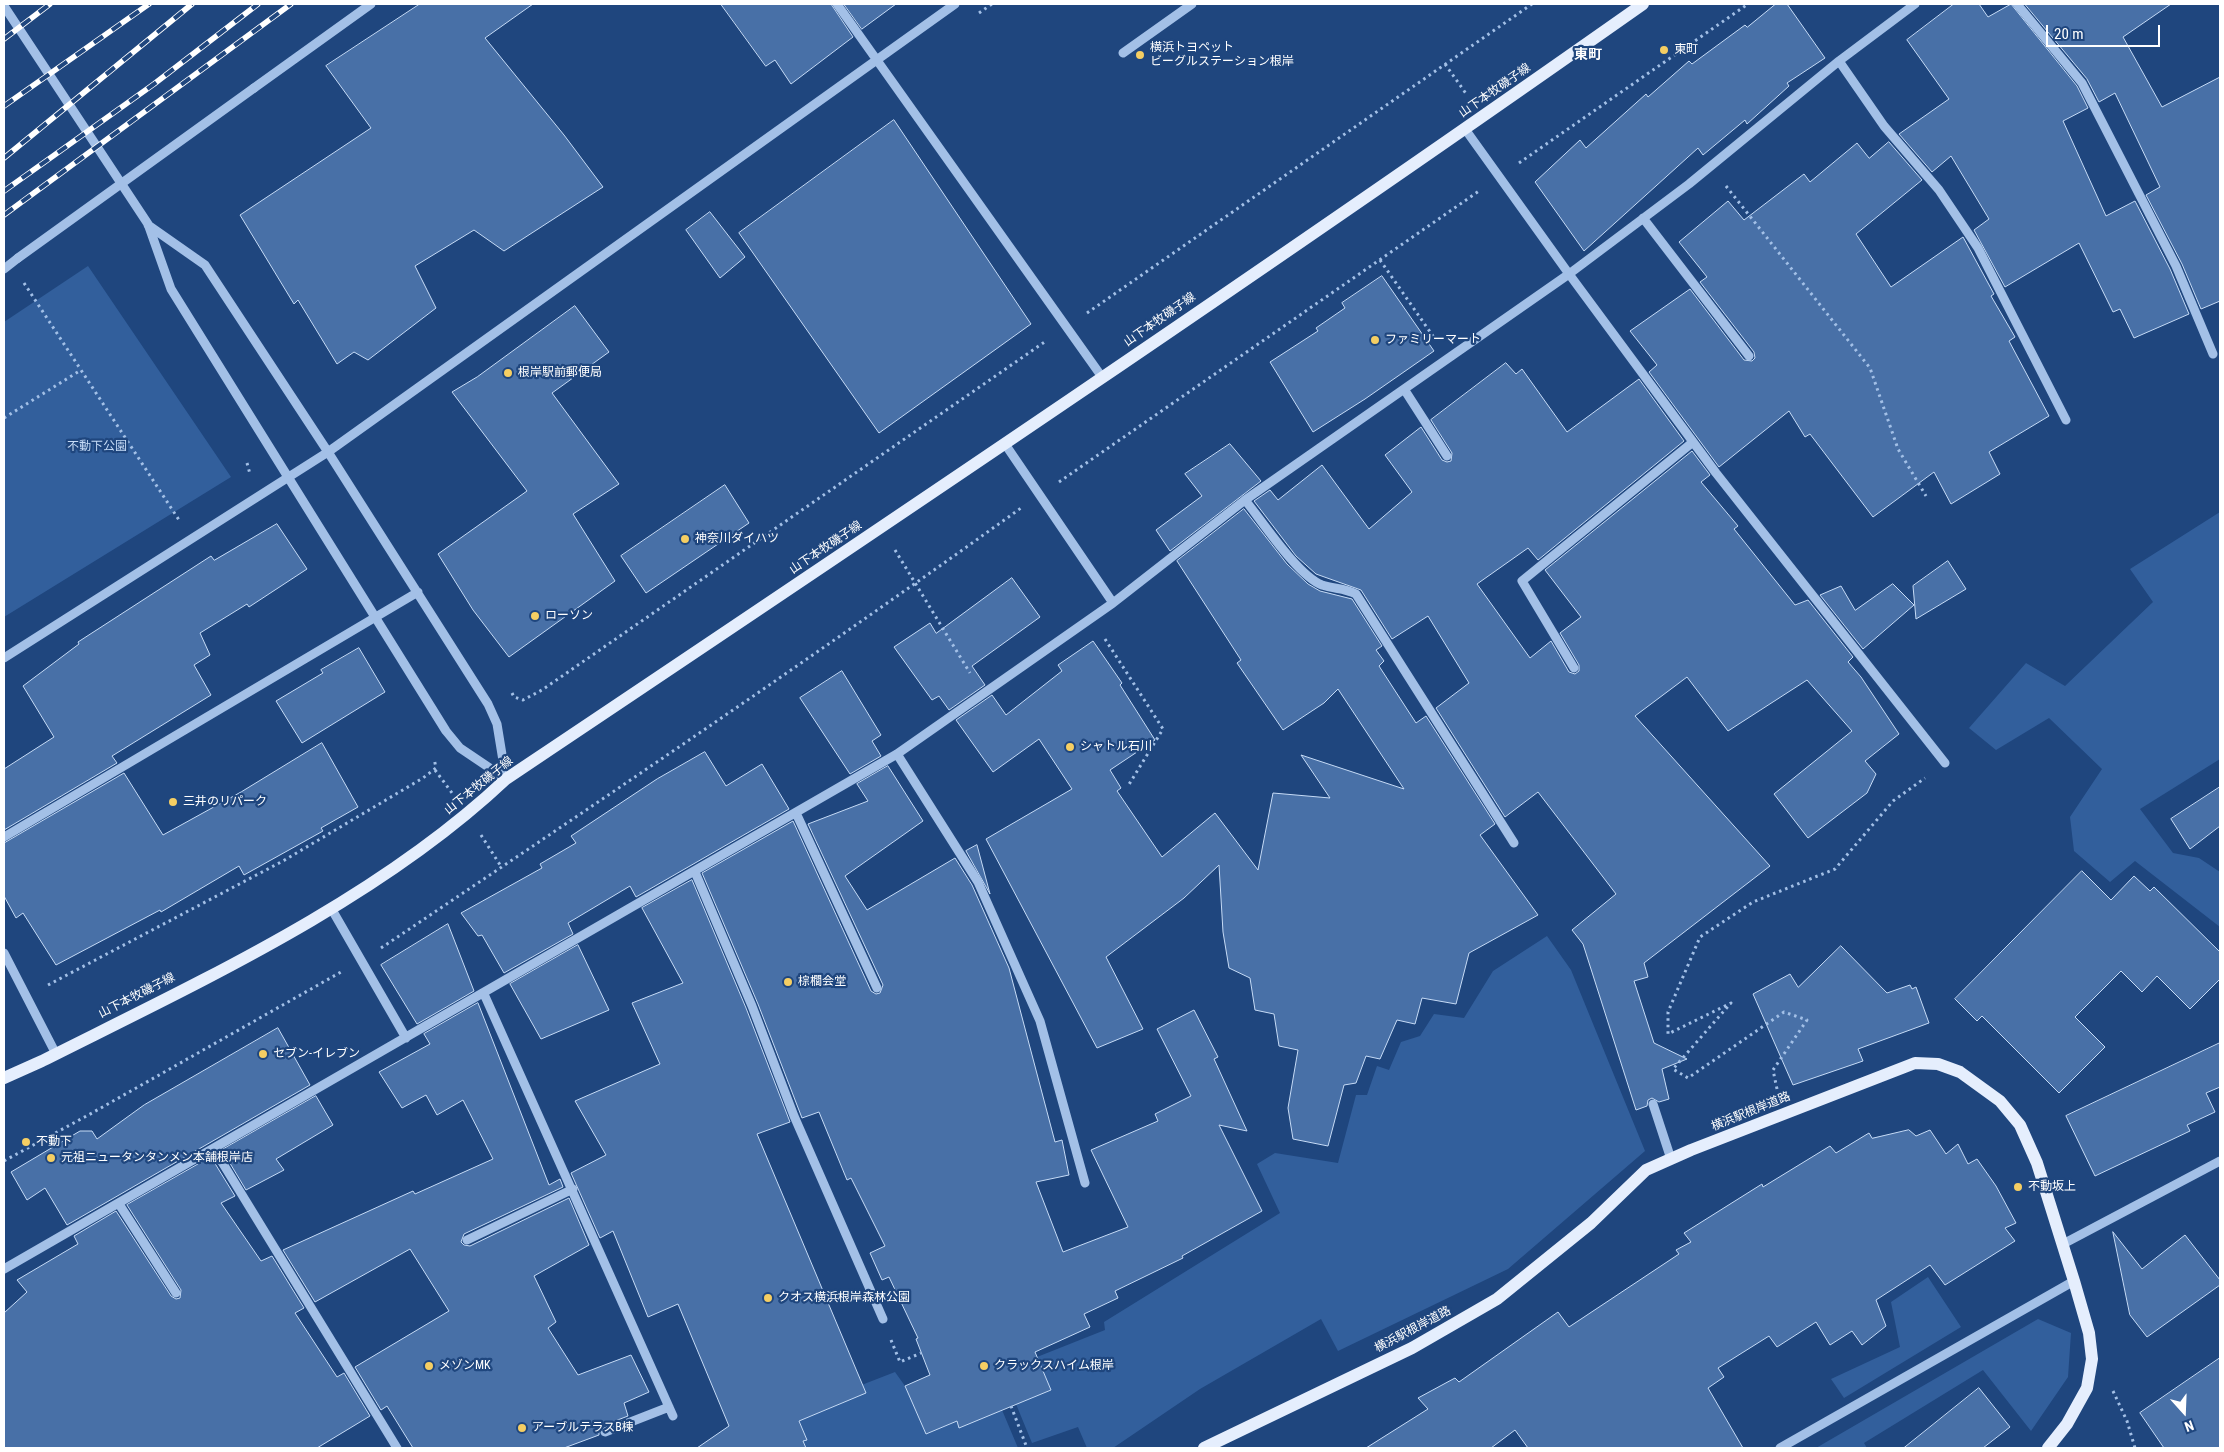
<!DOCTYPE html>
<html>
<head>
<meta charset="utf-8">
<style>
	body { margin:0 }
	#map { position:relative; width:2224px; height:1452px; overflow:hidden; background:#1f467e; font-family:"Roboto Condensed",sans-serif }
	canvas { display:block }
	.frame { position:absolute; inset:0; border:5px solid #fff; pointer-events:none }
	.north { position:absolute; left:2159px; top:1387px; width:50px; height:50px; -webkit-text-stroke:4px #1f467e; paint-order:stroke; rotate:160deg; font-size:14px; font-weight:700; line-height:20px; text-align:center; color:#fff }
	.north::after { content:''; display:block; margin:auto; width:18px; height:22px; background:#fff; clip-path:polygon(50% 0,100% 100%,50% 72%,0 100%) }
	.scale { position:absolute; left:2046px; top:25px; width:114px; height:22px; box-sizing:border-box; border:2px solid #fff; border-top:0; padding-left:6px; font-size:15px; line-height:18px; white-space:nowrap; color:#fff; -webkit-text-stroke:4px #1f467e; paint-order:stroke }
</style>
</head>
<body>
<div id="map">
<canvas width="2224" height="1452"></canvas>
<div class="frame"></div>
<div class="north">N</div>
<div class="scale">20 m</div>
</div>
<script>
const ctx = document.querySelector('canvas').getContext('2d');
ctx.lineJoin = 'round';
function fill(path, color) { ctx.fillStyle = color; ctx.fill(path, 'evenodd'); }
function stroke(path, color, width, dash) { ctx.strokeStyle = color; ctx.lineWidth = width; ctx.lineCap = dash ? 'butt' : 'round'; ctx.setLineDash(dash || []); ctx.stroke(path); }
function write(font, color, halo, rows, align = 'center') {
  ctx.font = font + ' "Roboto Condensed","Noto Sans JP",sans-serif'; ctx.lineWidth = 4.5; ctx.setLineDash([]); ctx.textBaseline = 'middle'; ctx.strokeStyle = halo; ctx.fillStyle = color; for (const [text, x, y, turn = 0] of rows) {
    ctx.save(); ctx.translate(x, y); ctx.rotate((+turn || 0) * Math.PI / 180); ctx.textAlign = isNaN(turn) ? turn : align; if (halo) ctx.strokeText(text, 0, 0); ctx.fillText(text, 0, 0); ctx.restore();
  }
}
fill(new Path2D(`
	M88,266L231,477L4,617V322Z
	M2220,512V759L2140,809L2173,853L2199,858L2220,872V927L2135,861L2110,882L2074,851L2070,817L2102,769L2049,718L1996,750L1969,728L2026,663L2065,686L2153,602L2130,569Z
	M1547,936L1571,970L1645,1151L1508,1269L1338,1351L1321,1319L1200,1389L1113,1448H1087L1078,1427L1032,1443L1016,1404L1051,1390L1037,1357L1105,1330L1104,1322L1280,1213L1257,1164L1275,1153L1338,1163L1356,1095H1367L1377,1066L1389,1070L1401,1042L1420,1036L1434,1014L1464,1018L1493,971Z
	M1928,1277L1961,1327L1844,1398L1831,1379L1900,1347L1891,1302Z
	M2038,1319L2071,1333L2068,1377L2031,1431L1983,1370L1864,1443L1867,1448H1816Z
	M895,1372L905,1386L926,1434L957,1421L959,1427L1002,1410L1018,1448H806L803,1441L807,1439L799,1421L859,1396V1386Z`), '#325f9c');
const building = new Path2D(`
	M420,4H533L485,38L564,135L603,187L504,251L474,230L415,266L436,308L368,360L354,352L337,364L298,300L294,304L240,215L371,128L326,66Z
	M721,4H831L853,37L791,84L775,60L766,66Z
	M844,4H896L862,29Z
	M1776,4H1787L1825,58L1787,83L1789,86L1747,124L1745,120L1703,155L1698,148L1584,251L1535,182L1580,140L1586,148L1646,94L1648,97L1689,61L1692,64L1745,25L1747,27Z
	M1954,4H1979L1988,17L2011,4L2077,86L2088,108L2063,121L2106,216L2135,201L2170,269L2189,314L2134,338L2120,309L2113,312L2079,243L2005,287L1974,230L1989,219L1951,156L1932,172L1899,134L1949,99L1907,40Z
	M2025,4H2171L2123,37L2162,107L2220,77V301L2201,309L2182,264L2146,195L2160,187L2115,93L2099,102L2087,79Z
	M894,120L1031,324L879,433L739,233Z
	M1889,142L1922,180L1856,234L1891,287L1963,237L1994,294L1991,296L2015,337L2009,341L2049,416L1989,452L2000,474L1951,504L1934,472L1873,517L1810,434L1805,437L1789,411L1719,467L1649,372L1657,365L1630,331L1690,289L1744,360L1752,361L1755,358L1754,352L1700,282L1707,277L1679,242L1728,201L1744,220L1804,174L1810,182L1857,143L1869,158Z
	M710,212L745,257L720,278L686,230Z
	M1382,276L1434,351L1365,399L1313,432L1270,362L1318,331L1316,328L1345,308L1342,303Z
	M575,306L609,352L552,393L619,484L573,514L615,581L509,657L473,610L438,554L527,491L452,392L477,377Z
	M1506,363L1516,374L1522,369L1567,432L1639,379L1684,441L1538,560L1528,548L1477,584L1530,658L1551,641L1569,672L1575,674L1579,671V665L1560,633L1581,617L1545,570L1692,451L1710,475L1701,482L1738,526L1734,529L1795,605L1808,600L1853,657L1848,662L1861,677L1899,734L1865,761L1876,774L1867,793L1808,838L1774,794L1852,731L1807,680L1728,731L1687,677L1635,716L1770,866L1644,963L1648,977L1634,981L1654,1043L1687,1059L1662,1069L1669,1099L1659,1102L1652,1098L1648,1100L1647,1106L1636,1110L1583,944L1572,930L1616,894L1538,792L1505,817L1436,708L1469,683L1428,616L1392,639L1361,590L1316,574L1296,556L1254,501L1270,490L1278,500L1322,465L1369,529L1412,492L1385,455L1421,427L1442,460L1447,462L1451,461L1452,453L1431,420Z
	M1230,444L1261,481L1170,551L1156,530L1202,496L1185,474Z
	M725,485L749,523L646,593L621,556Z
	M1244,509L1287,564L1308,584L1320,591L1352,599L1382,646L1376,650L1384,661L1379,666L1416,723L1426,716L1495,824L1480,835L1538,915L1469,953L1456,1004L1422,998L1415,1024L1397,1020L1380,1059L1366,1056L1356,1083L1344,1085L1328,1146L1293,1139L1288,1108L1298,1050L1279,1046L1274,1014L1255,1010L1250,978L1229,968L1223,932L1219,865L1184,898L1106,957L1143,1029L1097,1048L986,839L1072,789L1039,739L993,772L956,720L992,695L1006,715L1062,671L1058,665L1093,641L1122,683L1120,685L1155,740L1110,770L1121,788L1117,791L1162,857L1215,813L1258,870L1273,793L1330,798L1301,755L1404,789L1338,689L1324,703L1283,730L1237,663L1241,660L1177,561Z
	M277,524L307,569L249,607L247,604L200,633L210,655L194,665L211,695L112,756L117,763L4,830V769L54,737L23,686L79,644L78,642L211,556L214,560Z
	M1948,561L1966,589L1916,619L1913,586Z
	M1012,578L1040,617L972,666L985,685L949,710L939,696L932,700L894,647L930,623L936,633Z
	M1893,584L1914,605L1863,649L1820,595L1841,586L1855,610Z
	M359,648L385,692L302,743L276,701L323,673L321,670Z
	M842,671L881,735L872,741L881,756L850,774L800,698Z
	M322,743L358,807L321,828L323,831L244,875L239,866L161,912L160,910L56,965L23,913L16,918L4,896V843L124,773L163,835L241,792Z
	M705,752L726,786L762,764L789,809L636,897L630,886L568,923L573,934L504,973L482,935L478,936L461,913L542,868L540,864L576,843L571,836L657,779Z
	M888,766L923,821L845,876L867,910L955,858L972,885L1009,968L1055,1142L1062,1140L1069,1175L1036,1182L1063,1252L1128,1227L1091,1150L1158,1121L1155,1114L1191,1096L1157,1029L1194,1010L1218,1057L1214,1059L1247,1131L1219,1125L1262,1211L1182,1256L1183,1258L1115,1291L1118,1298L1084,1314L1090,1327L1035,1352L1051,1390L959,1428L957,1421L926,1434L905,1386L930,1375L916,1339L918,1338L889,1277L882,1280L870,1253L885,1246L851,1178L847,1180L819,1112L802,1118L758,1004L702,873L793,821L871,991L876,994L880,993L883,985L808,824L868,801L857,784Z
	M2220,787V826L2190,849L2171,819Z
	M977,845L990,894L966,851Z
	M2082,871L2111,900L2134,876L2150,891L2154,887L2220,952V979L2190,1009L2157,976L2142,992L2121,971L2075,1017L2105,1047L2059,1093L1982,1016L1977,1021L1955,999Z
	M692,880L746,1008L790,1122L757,1134L866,1393L799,1421L807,1440L803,1441L806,1448H697L729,1426L678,1304L648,1317L613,1231L600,1238L571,1173L606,1155L575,1101L660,1064L632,1003L683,983L642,908Z
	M448,924L474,991L417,1024L381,965Z
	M578,945L609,1010L541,1039L510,984Z
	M1841,946L1887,993L1910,985L1912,989L1916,987L1929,1023L1858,1049L1863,1061L1793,1085L1753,994L1790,974L1798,987Z
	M478,1003L549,1185L560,1179L563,1187L464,1234L461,1242L464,1245L470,1246L569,1198L589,1245L534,1276L556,1322L548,1328L578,1375L631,1355L649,1392L624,1403L628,1416L602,1426L599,1431V1435L564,1448H413L387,1406L381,1410L355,1367L449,1311L410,1249L315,1302L283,1250L413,1191L415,1194L493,1159L463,1100L437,1115L426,1095L402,1108L379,1072L430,1044L424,1034Z
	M278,1028L310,1085L67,1225L45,1188L27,1200L11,1172L80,1131H92L97,1139L144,1105Z
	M2220,1043V1087L2206,1093L2215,1112L2187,1125L2190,1131L2095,1176L2066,1116Z
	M316,1096L333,1125L276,1159L284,1170L246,1190L222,1150Z
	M1909,1130L1916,1136L1930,1130L1946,1154L1958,1144L1968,1164L1977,1159L1996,1186L2016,1223L2005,1228L2015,1241L1945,1285L1930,1265L1876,1300L1886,1326L1862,1345L1852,1331L1830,1345L1816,1322L1777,1347L1769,1336L1718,1368L1724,1377L1708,1388L1743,1448H1528L1515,1430L1491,1448H1366L1428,1409L1418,1398L1455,1378L1459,1382L1558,1312L1569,1327L1679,1254L1676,1250L1691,1242L1684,1233L1762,1184L1763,1187L1830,1146L1836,1153L1869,1133L1872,1138Z
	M211,1157L235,1196L221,1203L261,1261L272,1256L304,1308L295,1313L337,1377L344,1373L370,1416L317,1448H4V1313L27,1292L17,1280L78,1244L74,1236L116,1211L171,1296L176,1299L180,1298L181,1290L127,1205Z
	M2113,1232L2142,1269L2185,1235L2220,1280V1285L2147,1337L2130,1315Z
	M2220,1358V1448H2164L2140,1413Z
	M1979,1388L2010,1427L1983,1448H1904Z`);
fill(building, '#4870a7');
stroke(building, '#c6dbf6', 1);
stroke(new Path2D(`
	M979,13L992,4
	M1445,64L1467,95
	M1519,163L1748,4
	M1726,186L1870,368L1898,449L1926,496
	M1380,260L1435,339
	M24,283L81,370
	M1087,313L1532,4
	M4,418L81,370L179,520
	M247,463L250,474
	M1059,482L1479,191
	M895,550L970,673
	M1105,639L1163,729L1128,786
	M512,693L514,697L523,700L542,690L1046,341
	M435,770L452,793
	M481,835L502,868
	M381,948C596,804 811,659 1021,508
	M48,985L283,861L423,778L436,768L434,758
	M1777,1089L1773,1070L1807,1020L1784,1012L1688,1078L1673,1069L1731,1003L1668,1034V1012L1700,937L1753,902L1835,869L1893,801L1925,778
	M4,1161L92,1113L341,972
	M891,1340L900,1362L921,1353
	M2113,1391L2127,1421L2135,1448
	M1011,1406L1027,1448`), '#a3c0e7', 3, [2.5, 4]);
stroke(new Path2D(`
	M837,4L1102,377
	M2017,4L2082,83L2176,266L2213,354
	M4,6L148,224L171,289L446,731L460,748L506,779
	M1123,53L1192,4
	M1839,61L1884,126L1939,190L1978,248L2066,420
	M254,88L371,4
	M1465,129L1569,274L1716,473L1945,763
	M1643,218L1749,356
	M148,225L205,265L328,452L488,704L497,724L506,779
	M4,269L18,258
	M1404,389L1447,456
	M1005,444L1113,603
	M1245,500C1262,521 1298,576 1322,585C1334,589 1345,588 1356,594L1514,843
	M4,658L328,452L955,4
	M1574,668L1522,581L1693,442
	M897,754L978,882L1040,1021L1085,1183
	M796,813L877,988
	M4,837L418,592
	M695,872L752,1006L794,1116L883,1319
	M331,908L406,1038
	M4,953L56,1054
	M484,994L673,1416
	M1653,1104L1671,1159
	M214,1149L397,1448
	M119,1204L176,1293
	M467,1240L573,1189
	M2063,1244L2220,1161
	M4,1269L897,754L1113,603L1245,500L1569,274L1689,184L1839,61L1915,4
	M605,1432L669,1407
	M1780,1448L2074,1281`), '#a3c0e7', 9);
stroke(new Path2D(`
	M4,1078L42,1061C199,982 378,900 506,779C887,524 1268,268 1643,4
	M1204,1448L1412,1348L1497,1299L1591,1223L1646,1170L1691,1150L1915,1063L1938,1064L1960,1072L2000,1101L2020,1125L2037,1163L2074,1281L2089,1333L2092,1359L2087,1388L2067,1424L2048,1448`), '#e5eefd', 12);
const rail = new Path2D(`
	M4,39L50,4
	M4,106L149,4
	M4,158L192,4
	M4,191L154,84L258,4
	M4,215L291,4`);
stroke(rail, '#fff', 5.5);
stroke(rail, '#1f467e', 4, [11]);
stroke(new Path2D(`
	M18,258L254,88`), '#a3c0e7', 9);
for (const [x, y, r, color] of [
	[1664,50,5,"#f5ce63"],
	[1140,55,5,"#f5ce63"],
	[1375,340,5,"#f5ce63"],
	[508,373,5,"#f5ce63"],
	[685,539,5,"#f5ce63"],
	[535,616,5,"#f5ce63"],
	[1070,747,5,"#f5ce63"],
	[173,802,5,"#f5ce63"],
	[788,982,5,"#f5ce63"],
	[263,1054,5,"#f5ce63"],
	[26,1142,5,"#f5ce63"],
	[51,1158,5,"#f5ce63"],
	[2018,1187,5,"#f5ce63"],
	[768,1298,5,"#f5ce63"],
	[429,1366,5,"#f5ce63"],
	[984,1366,5,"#f5ce63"],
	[522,1428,5,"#f5ce63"]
]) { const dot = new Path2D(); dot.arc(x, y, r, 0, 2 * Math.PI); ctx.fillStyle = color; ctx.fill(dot); stroke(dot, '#1f467e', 2); }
write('12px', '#fff', '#1f467e', [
	["横浜トヨペット",1150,48],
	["ビーグルステーション根岸",1150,62],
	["東町",1674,50],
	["ファミリーマート",1385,340],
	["根岸駅前郵便局",518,373],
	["神奈川ダイハツ",695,539],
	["ローソン",545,616],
	["シャトル石川",1080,747],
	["三井のリパーク",183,802],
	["棕櫚会堂",798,982],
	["セブン-イレブン",273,1054],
	["不動下",36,1142],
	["元祖ニュータンタンメン本舗根岸店",61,1158],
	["不動坂上",2028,1187],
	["クオス横浜根岸森林公園",778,1298],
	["メゾンMK",439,1366],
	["クラックスハイム根岸",994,1366],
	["アーブルテラスB棟",532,1428]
], 'left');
write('12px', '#fff', '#1f467e', [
	["山下本牧磯子線",1495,91,-35],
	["山下本牧磯子線",1160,320,-35],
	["山下本牧磯子線",826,548,-34],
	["山下本牧磯子線",479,786,-39],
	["山下本牧磯子線",137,996,-27],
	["横浜駅根岸道路",1751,1112,-22],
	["横浜駅根岸道路",1413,1330,-28]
]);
write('12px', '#c6dbf6', '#1f467e', [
	["不動下公園",97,447]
]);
write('bold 14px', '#fff', '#1f467e', [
	["東町",1588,55]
]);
</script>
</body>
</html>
